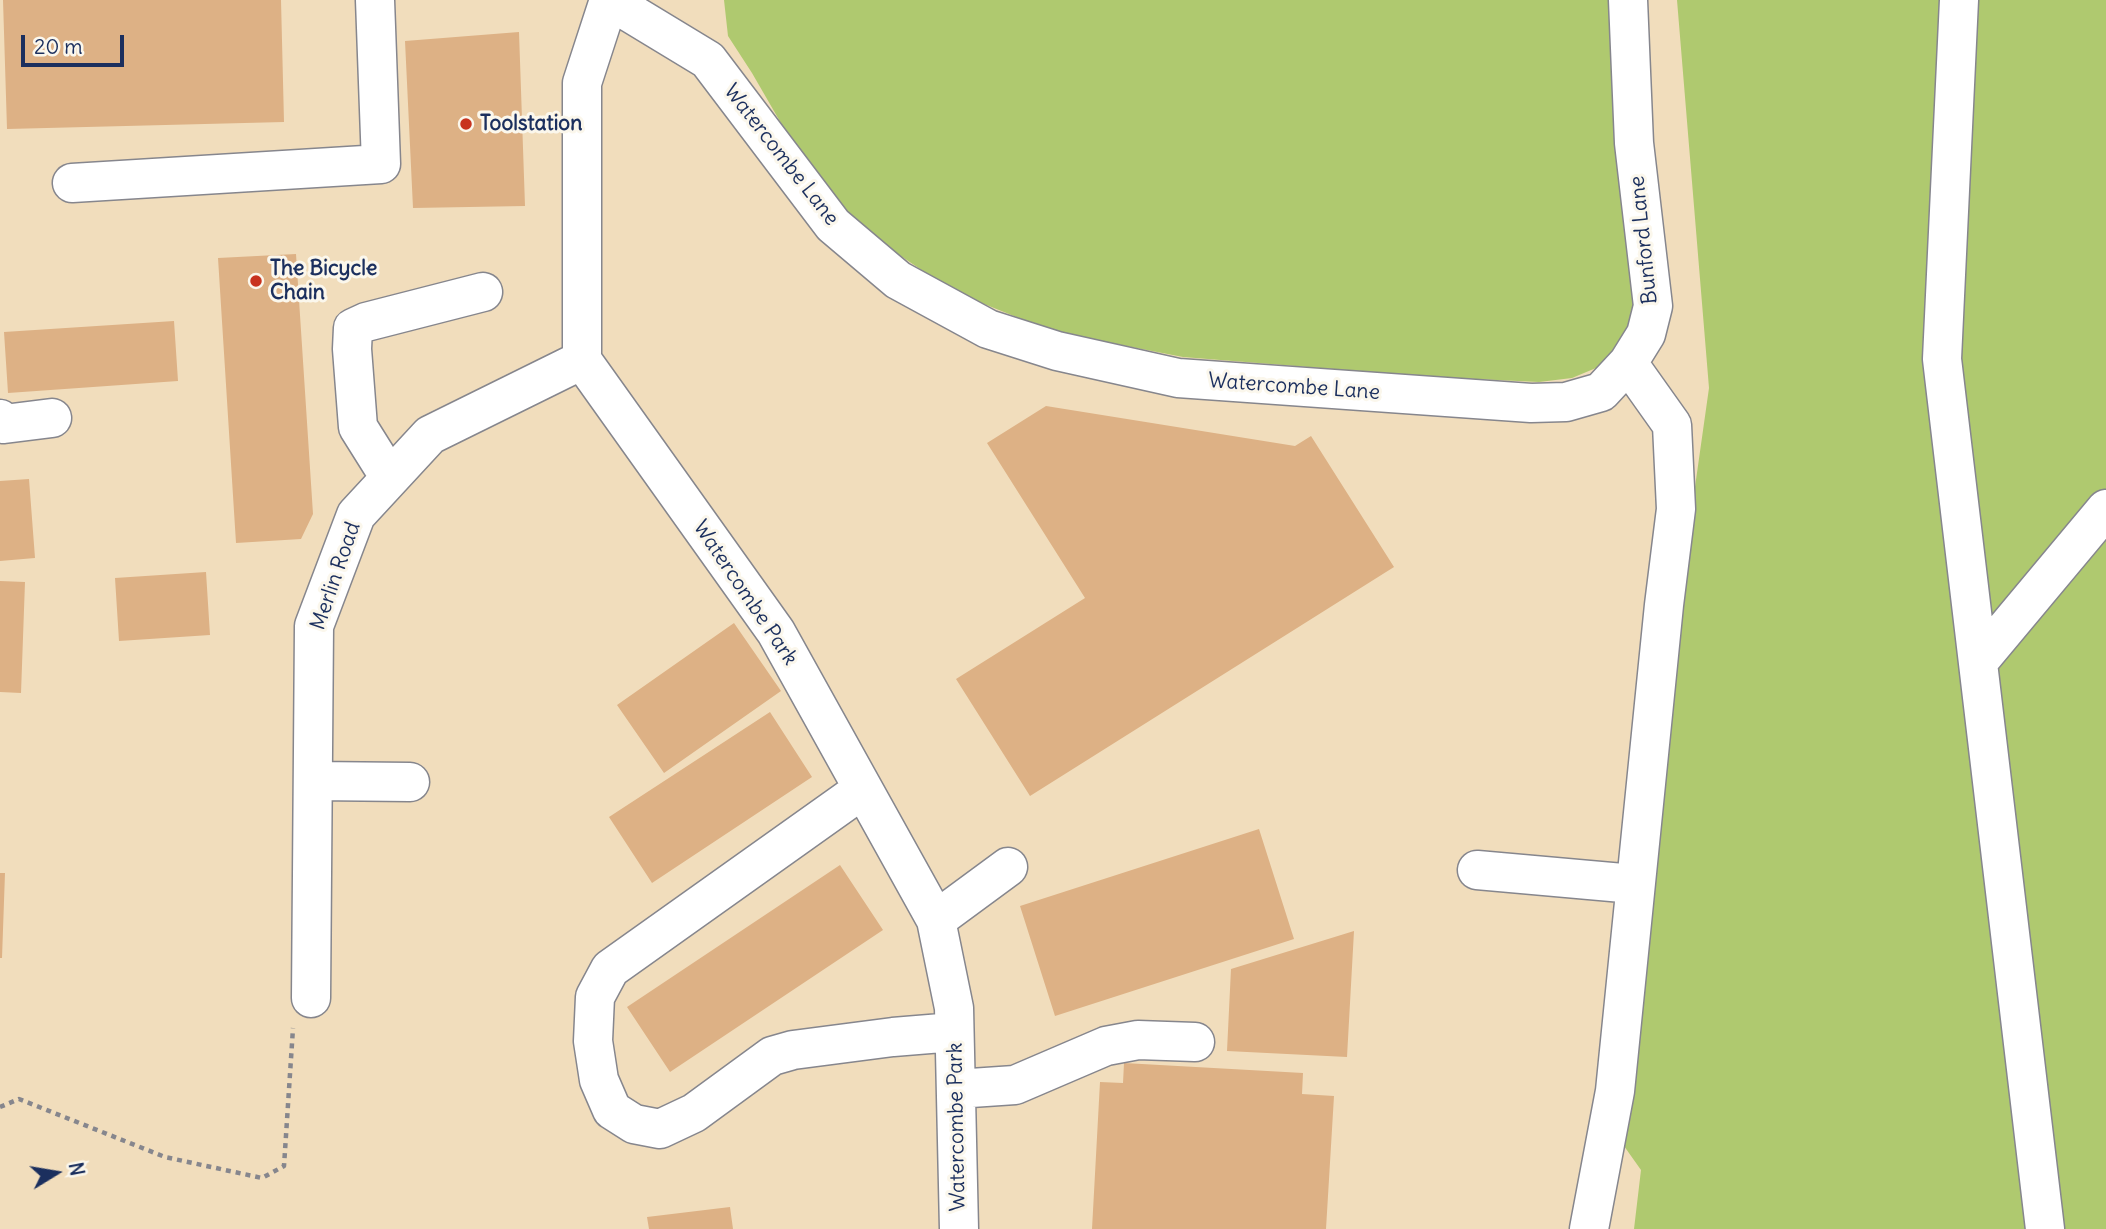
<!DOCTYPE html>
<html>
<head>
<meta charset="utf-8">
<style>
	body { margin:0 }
	#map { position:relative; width:2106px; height:1229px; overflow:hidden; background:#f1ddbc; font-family:Delius,sans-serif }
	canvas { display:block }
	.north { position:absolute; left:21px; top:1138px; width:70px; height:70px; -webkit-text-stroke:5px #fbf7ec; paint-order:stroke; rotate:79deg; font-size:19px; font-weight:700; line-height:28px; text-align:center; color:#1b2f5e }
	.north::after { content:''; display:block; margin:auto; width:24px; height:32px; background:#1b2f5e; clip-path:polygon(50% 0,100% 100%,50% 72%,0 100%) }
	.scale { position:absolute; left:21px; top:35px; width:103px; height:32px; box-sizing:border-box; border:4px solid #1b2f5e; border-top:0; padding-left:9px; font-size:21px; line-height:24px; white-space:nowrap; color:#1b2f5e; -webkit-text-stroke:5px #fbf7ec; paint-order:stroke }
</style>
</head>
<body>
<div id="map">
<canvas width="2106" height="1229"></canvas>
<div class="north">N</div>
<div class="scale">20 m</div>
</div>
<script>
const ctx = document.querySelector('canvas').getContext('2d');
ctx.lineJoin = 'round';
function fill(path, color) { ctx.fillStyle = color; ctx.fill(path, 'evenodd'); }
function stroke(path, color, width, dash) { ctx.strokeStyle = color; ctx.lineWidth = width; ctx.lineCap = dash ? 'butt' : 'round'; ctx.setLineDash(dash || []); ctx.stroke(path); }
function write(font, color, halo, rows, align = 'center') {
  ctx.font = font + ' Delius,sans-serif'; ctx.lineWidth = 6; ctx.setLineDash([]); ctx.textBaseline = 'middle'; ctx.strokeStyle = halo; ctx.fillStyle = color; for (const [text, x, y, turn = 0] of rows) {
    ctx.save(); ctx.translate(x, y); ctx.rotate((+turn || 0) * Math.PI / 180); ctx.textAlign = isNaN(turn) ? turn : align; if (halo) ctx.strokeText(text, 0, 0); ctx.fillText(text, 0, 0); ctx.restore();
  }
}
fill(new Path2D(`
	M724,0H1619L1638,313L1623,342L1596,368L1572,378L1539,382L1433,377L1183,357L1054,332L954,292L830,208L752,73L728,36Z
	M1677,0H2106V1229H1634L1641,1170L1624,1146L1693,501L1709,388Z`), '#afc96f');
fill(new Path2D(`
	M3,0H281L284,122L7,129Z
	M519,32L525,206L413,208L405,41Z
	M296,254L313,514L301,539L236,543L218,258Z
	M174,321L178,381L8,393L4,332Z
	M1046,406L1295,446L1311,436L1394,567L1030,796L956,679L1085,598L987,443Z
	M29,479L35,558L0,561V481Z
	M206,572L210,635L119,641L115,578Z
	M0,581L25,582L21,693L0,692Z
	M734,623L781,691L664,773L617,705Z
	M770,712L812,777L652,883L609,817Z
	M1259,829L1294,939L1055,1016L1020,906Z
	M840,865L883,930L670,1072L627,1007Z
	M0,873H5L2,958H0Z
	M1354,931L1347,1057L1227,1051L1231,969Z
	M1124,1063L1303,1073L1302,1094L1334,1096L1326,1229H1092L1100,1082L1123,1083Z
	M730,1207L733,1229H649L647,1217Z`), '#ddb185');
const minor = new Path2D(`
	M609,0L708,60L833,225L898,280L988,329L1057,351L1178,378L1531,403L1566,402L1601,392L1628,363L1646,334L1653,306L1634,143L1628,0
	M609,0L582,83V360L776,632L936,920L954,1008L959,1229
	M1959,0L1942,359L2045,1229
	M72,183L381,164L375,0
	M0,419L4,424L52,418
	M390,478L358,427L352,349L353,328L366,322L483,292
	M1979,661L2106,509
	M315,781L410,782
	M863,789L610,969L595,997L593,1041L599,1080L612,1110L634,1124L660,1129L694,1113L772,1056L793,1050L893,1037L954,1032
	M1477,870L1634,884
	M936,920L1008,867
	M311,998L314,626L356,515L430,435L582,360
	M956,1089L1015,1085L1106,1046L1138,1040L1195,1042
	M1589,1229L1615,1091L1664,605L1676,509L1672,425L1628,363`);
stroke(minor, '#86868d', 41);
stroke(new Path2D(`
	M0,1107L19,1099L165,1157L262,1178L284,1166L293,1028`), '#86868d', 4.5, [5, 5]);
stroke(minor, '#fff', 38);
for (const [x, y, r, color] of [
	[466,124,7,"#c8321e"],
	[256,281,7,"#c8321e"]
]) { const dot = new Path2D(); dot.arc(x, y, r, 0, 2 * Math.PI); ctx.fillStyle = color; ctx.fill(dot); stroke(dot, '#fbf7ec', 2.5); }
write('bold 21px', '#1b2f5e', '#fbf7ec', [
	["Toolstation",480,124],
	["The Bicycle",270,269],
	["Chain",270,293]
], 'left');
write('21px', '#1b2f5e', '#fbf7ec', [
	["Watercombe Lane",781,155,52],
	["Bunford Lane",1644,240,-96],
	["Watercombe Lane",1294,387,4],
	["Merlin Road",336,576,-71],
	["Watercombe Park",745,593,56],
	["Watercombe Park",957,1127,-91]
]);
</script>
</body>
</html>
